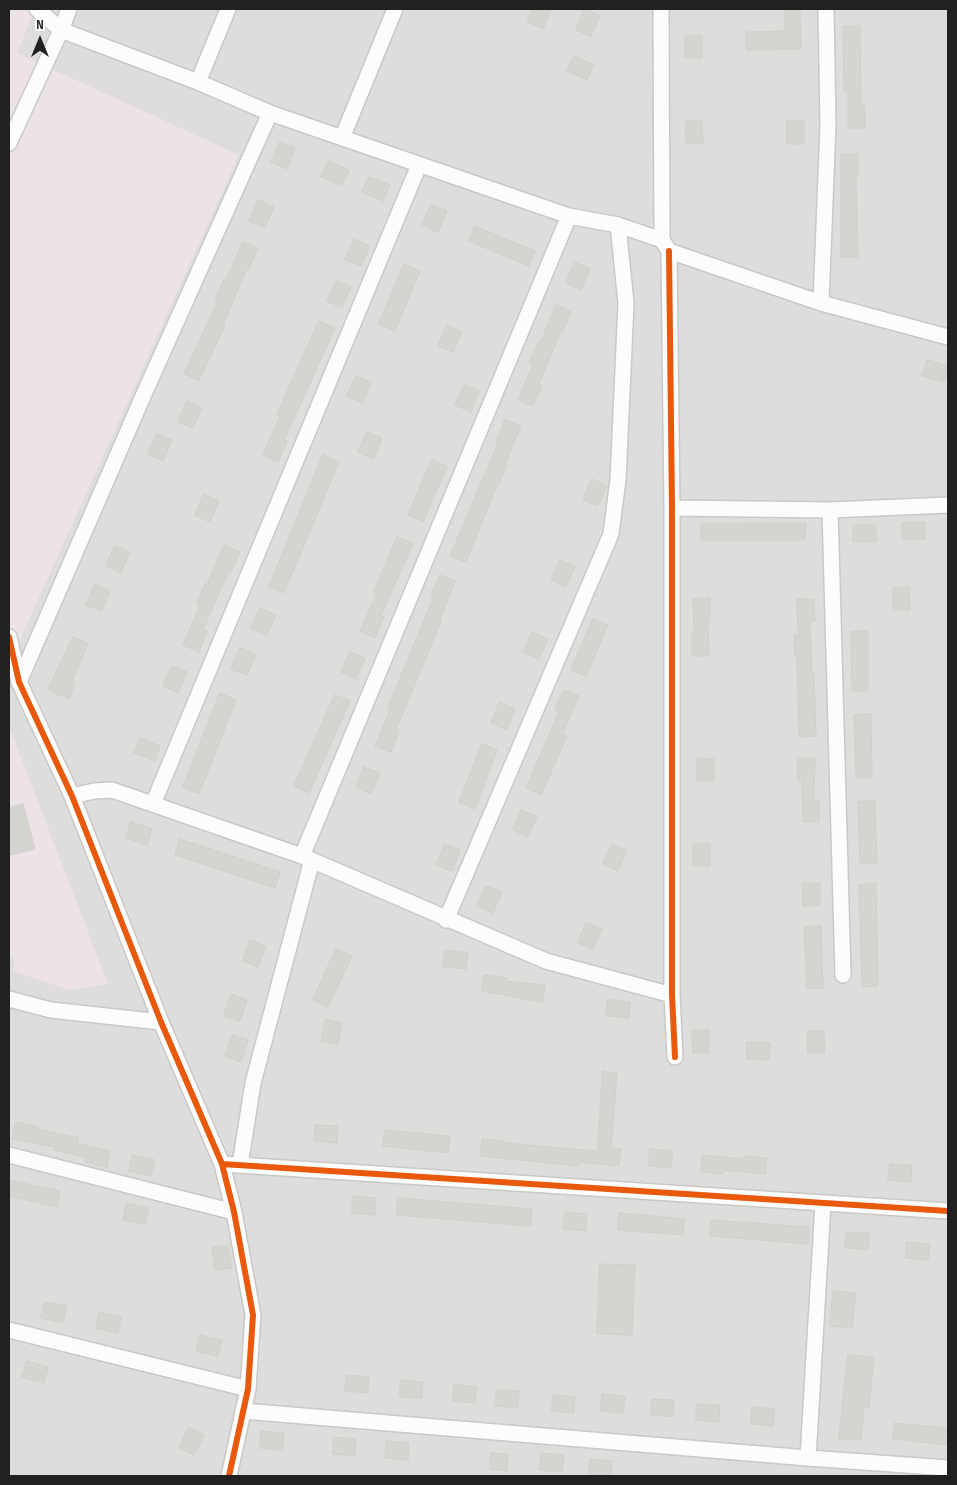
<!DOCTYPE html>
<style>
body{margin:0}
#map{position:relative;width:957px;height:1485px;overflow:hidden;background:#efeeea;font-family:"Sofia Sans Condensed",sans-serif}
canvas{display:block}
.frame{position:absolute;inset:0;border:10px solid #212121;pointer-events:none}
.north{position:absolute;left:15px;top:15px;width:50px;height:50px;-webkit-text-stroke:4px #fff;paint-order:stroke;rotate:0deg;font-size:14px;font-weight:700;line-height:20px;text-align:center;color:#212121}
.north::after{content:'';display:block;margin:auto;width:18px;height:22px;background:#212121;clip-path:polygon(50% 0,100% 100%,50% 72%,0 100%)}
</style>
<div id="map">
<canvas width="957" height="1485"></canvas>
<div class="frame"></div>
<div class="north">N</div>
</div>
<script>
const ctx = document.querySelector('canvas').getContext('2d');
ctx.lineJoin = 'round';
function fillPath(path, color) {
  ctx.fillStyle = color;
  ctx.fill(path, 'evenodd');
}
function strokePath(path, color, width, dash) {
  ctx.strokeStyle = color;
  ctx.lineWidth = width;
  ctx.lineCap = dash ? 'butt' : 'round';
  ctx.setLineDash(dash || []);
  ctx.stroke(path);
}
const residential = new Path2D(`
 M9,9h939v1467h-939z`);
const industrial = new Path2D(`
 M9,9h26l-18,44 222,102 -230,509z
 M9,726l99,258 -39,6 -56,-19 2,-13 -6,-2z`);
const building = new Path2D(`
 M533,9h18l-8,20 -16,-7z
 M584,9l16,7 -9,20 -15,-6z
 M785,9h15l1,40 -55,1v-18l39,-1z
 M860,26l1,80h4v22h-17v-36h-4l-1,-65z
 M685,36h17v22h-17z
 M574,56l20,9 -7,15 -20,-9z
 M686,121h16l1,22h-17z
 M787,121h17v23h-17z
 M280,142l15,6 -8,21 -16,-7z
 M858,154v23h-2l2,80h-17v-102z
 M328,161l21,9 -7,15 -21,-8z
 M369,177l21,8 -7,16 -21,-9z
 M258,200l16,7 -9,20 -16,-6z
 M431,205l16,6 -9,21 -16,-7z
 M475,226l60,25 -6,15 -60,-25z
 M354,239l16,7 -9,20 -16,-6z
 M243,242l15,6 -9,21 -2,-1 -24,57 2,1 -26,54 -15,-6 34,-73 -3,-1 9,-21 2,1z
 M575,262l15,7 -9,21 -15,-7z
 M404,264l16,7 -25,60 -16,-7z
 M336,281l15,6 -9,21 -15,-7z
 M556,305l15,6 -8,21 -2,-1 -22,53 3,2 -9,20 -15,-6 15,-36 -4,-1 9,-21 2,1z
 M319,321l16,7 -51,112 3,1 -9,21 -15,-7 17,-39 -3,-1z
 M447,325l15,7 -9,20 -15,-6z
 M927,360l21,6 -4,16 -22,-6z
 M356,376l15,6 -8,21 -16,-7z
 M464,385l15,6 -8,21 -16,-7z
 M187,401l15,7 -9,20 -15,-6z
 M505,420l16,6 -16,38 2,1 -9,21 -1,-1 -31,77 -16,-6 49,-115h-2z
 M367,432l15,6 -8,21 -16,-7z
 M157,434l15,6 -9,21 -15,-7z
 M323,455l16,7 -55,131 -15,-6z
 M432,460l15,6 -24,56 -15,-7z
 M592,479l15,7 -9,20 -15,-6z
 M204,494l15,7 -9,21 -15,-7z
 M925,522v17h-23v-16z
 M741,523h65l-1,17h-104v-16h40z
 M854,525h22v17h-23z
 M397,537l16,6 -32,73 3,1 -9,21 -15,-7 17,-38 -3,-1z
 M224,545l16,7 -9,20 -2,-1 -26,58 4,2 -8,21 -16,-7 17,-39 -4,-2 9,-20h2z
 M115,546l15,6 -9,21 -15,-7z
 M560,560l15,6 -9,21 -15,-7z
 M440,575l15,6 -15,39 1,1 -45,109 3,2 -8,20 -16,-6 16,-38 -3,-1 46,-111h-3z
 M95,584l15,7 -8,20 -16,-6z
 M909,587l1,23h-17v-22z
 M710,598v23h-2l1,35h-17v-22h2l-1,-35z
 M797,599h17l1,22 -5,1 2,51h2l2,63 -17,1 -2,-80h-2l-1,-22h4z
 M260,608l16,7 -9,20 -16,-6z
 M593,619l15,6 -22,51 -15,-6z
 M868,631v60h-16l-1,-59z
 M532,632l16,7 -9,20 -15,-6z
 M73,637l15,6 -16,39 3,1 -6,16 -21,-9z
 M240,648l16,6 -9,21 -16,-6z
 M350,652l15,6 -9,21 -15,-7z
 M172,666l15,6 -9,21 -15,-7z
 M564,690l15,6 -17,39 5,1 -26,59 -15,-7 33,-76 -4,-2z
 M220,693l16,7 -37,94 -16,-7z
 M335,695l15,6 -41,92 -15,-7z
 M500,702l15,7 -8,21 -16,-7z
 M871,714l1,64h-16l-2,-63z
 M140,738l20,8 -5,15 -21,-8z
 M482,744l15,6 -22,59 -16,-6z
 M697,758l17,1v22h-17z
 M798,758h17l-1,42h5v22h-16l-1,-42h-4z
 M364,767l16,6 -9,21 -15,-7z
 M875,801l2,62h-17l-2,-61z
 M23,804l12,45 -24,6 -2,-7v-40z
 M521,810l16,6 -9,21 -15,-7z
 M131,822l21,7 -5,16 -21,-7z
 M180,839l100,33 -5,16 -100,-33z
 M445,844l15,6 -8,21 -16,-6z
 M612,844l15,6 -9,21 -15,-7z
 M693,844h17v22h-17z
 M803,883h17v22l-17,1z
 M876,884l2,102 -16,1 -3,-102z
 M486,886l16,6 -9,21 -16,-7z
 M586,923l16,6 -9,21 -15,-7z
 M821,926l2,62 -16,1 -3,-62z
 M250,940l16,6 -8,21 -15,-6z
 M336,949l16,7 -24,51 -15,-7z
 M445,950l23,3 -2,16 -23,-2z
 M484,975l23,3 -1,3 39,4 -2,17 -22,-3v-1l-39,-7z
 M231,994l16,6 -7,21 -16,-5z
 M608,999l22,3 -1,16 -23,-2z
 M326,1019l16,4 -4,22 -17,-4z
 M692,1030h17v23h-16z
 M808,1031h16l1,22h-17z
 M232,1035l16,5 -7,22 -16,-6z
 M747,1042l23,1 -1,17 -22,-1z
 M603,1071l14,2 -6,76h10l-2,17 -40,-4 -1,4 -98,-10 2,-17 22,2v2l93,8z
 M16,1122l22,5 -1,2 42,9 -1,6 32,7 -3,16 -22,-5 1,-5 -32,-7v-3l-42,-8z
 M315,1125l23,1 -1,17 -22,-2z
 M385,1130l65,6 -2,17 -65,-7z
 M650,1149l23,2 -2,17 -22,-2z
 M133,1155l22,5 -4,16 -22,-5z
 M703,1155l41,4v-3l23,2 -2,16 -41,-4v4l-23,-2z
 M890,1164l22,1 -1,17 -23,-2z
 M9,1180l51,11 -3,16 -48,-11z
 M353,1196l23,2 -1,17 -23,-2z
 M398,1198l134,11 -1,17 -134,-11z
 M127,1203l22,5 -4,16 -22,-4z
 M565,1212l22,2 -1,17 -23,-2z
 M619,1213l66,6 -2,16 -65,-5z
 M711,1220l98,7 -1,17 -98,-8z
 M847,1232l22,1 -1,17 -23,-2z
 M907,1242l23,2 -2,16 -22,-2z
 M228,1246l4,22 -17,2 -3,-22z
 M600,1264l35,1 -3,70 -35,-1z
 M833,1291l23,2 -4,35 -22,-2z
 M45,1302l22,4 -4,17 -22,-5z
 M99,1312l22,5 -3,16 -22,-5z
 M200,1335l22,5 -4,16 -22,-5z
 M848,1355l26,2 -5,51 -5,-1 -3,33 -22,-1z
 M27,1361l21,6 -4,16 -22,-6z
 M347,1375l22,2 -1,16 -23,-2z
 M401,1380l22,2 -1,16 -23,-1z
 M454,1385l22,1 -1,17 -22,-2z
 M497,1390l22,1 -1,17 -23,-2z
 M602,1394l23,2 -2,17 -22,-2z
 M553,1395l22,2 -1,16 -22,-2z
 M652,1399l22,1 -1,17 -22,-2z
 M697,1404l23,1 -1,17 -23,-2z
 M752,1407l23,2 -2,17 -22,-2z
 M895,1423l53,5v17l-55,-6z
 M189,1427l15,8 -10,20 -15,-7z
 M261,1431l23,2 -2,17 -22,-2z
 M334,1437l22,2 -1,17 -22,-2z
 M387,1441l22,2 -1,17 -23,-2z
 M491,1453l17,1 -1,17 -17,-2z
 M541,1453l23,2 -2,17 -22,-2z
 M590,1459l22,2 -1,15h-23z`);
const minor = new Path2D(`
 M37,9l24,21 137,52 72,31 299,103 49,9 44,15
 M661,9l1,231 7,11 152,52 127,34
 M198,82l30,-73
 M342,138l53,-129
 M9,143l52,-113 8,-21
 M669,251l3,257v487l3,62
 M821,303l7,-178 -2,-116
 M672,508l158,2 118,-5
 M830,510l13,465
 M9,637l10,45 53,114 89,226 61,142 12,48 19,103 -5,74 -19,87
 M19,682l125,-288 126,-281
 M72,796l22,-5 18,-1 190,66 244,105 126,34
 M153,804l266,-639
 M302,856l267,-640
 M446,920l165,-386 7,-54 8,-177 -8,-78
 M9,999l42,11 110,12
 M9,1155l225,57
 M222,1164l726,47
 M240,1165l13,-82 59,-223
 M9,1330l239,59
 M243,1411l565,47 140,10
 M808,1458l15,-254`);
const cycleway = new Path2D(`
 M669,251l3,257v487l3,62
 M9,637l10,45 53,114 89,226 61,142 12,48 19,103 -5,74 -19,87
 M222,1164l726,47`);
fillPath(residential, '#dedddb');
fillPath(industrial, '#ede2e8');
fillPath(building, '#d6d4d1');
strokePath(building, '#d2cfcb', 1);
strokePath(minor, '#c8c8c6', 18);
strokePath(minor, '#fdfcfc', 15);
strokePath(cycleway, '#e8590c', 6);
</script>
